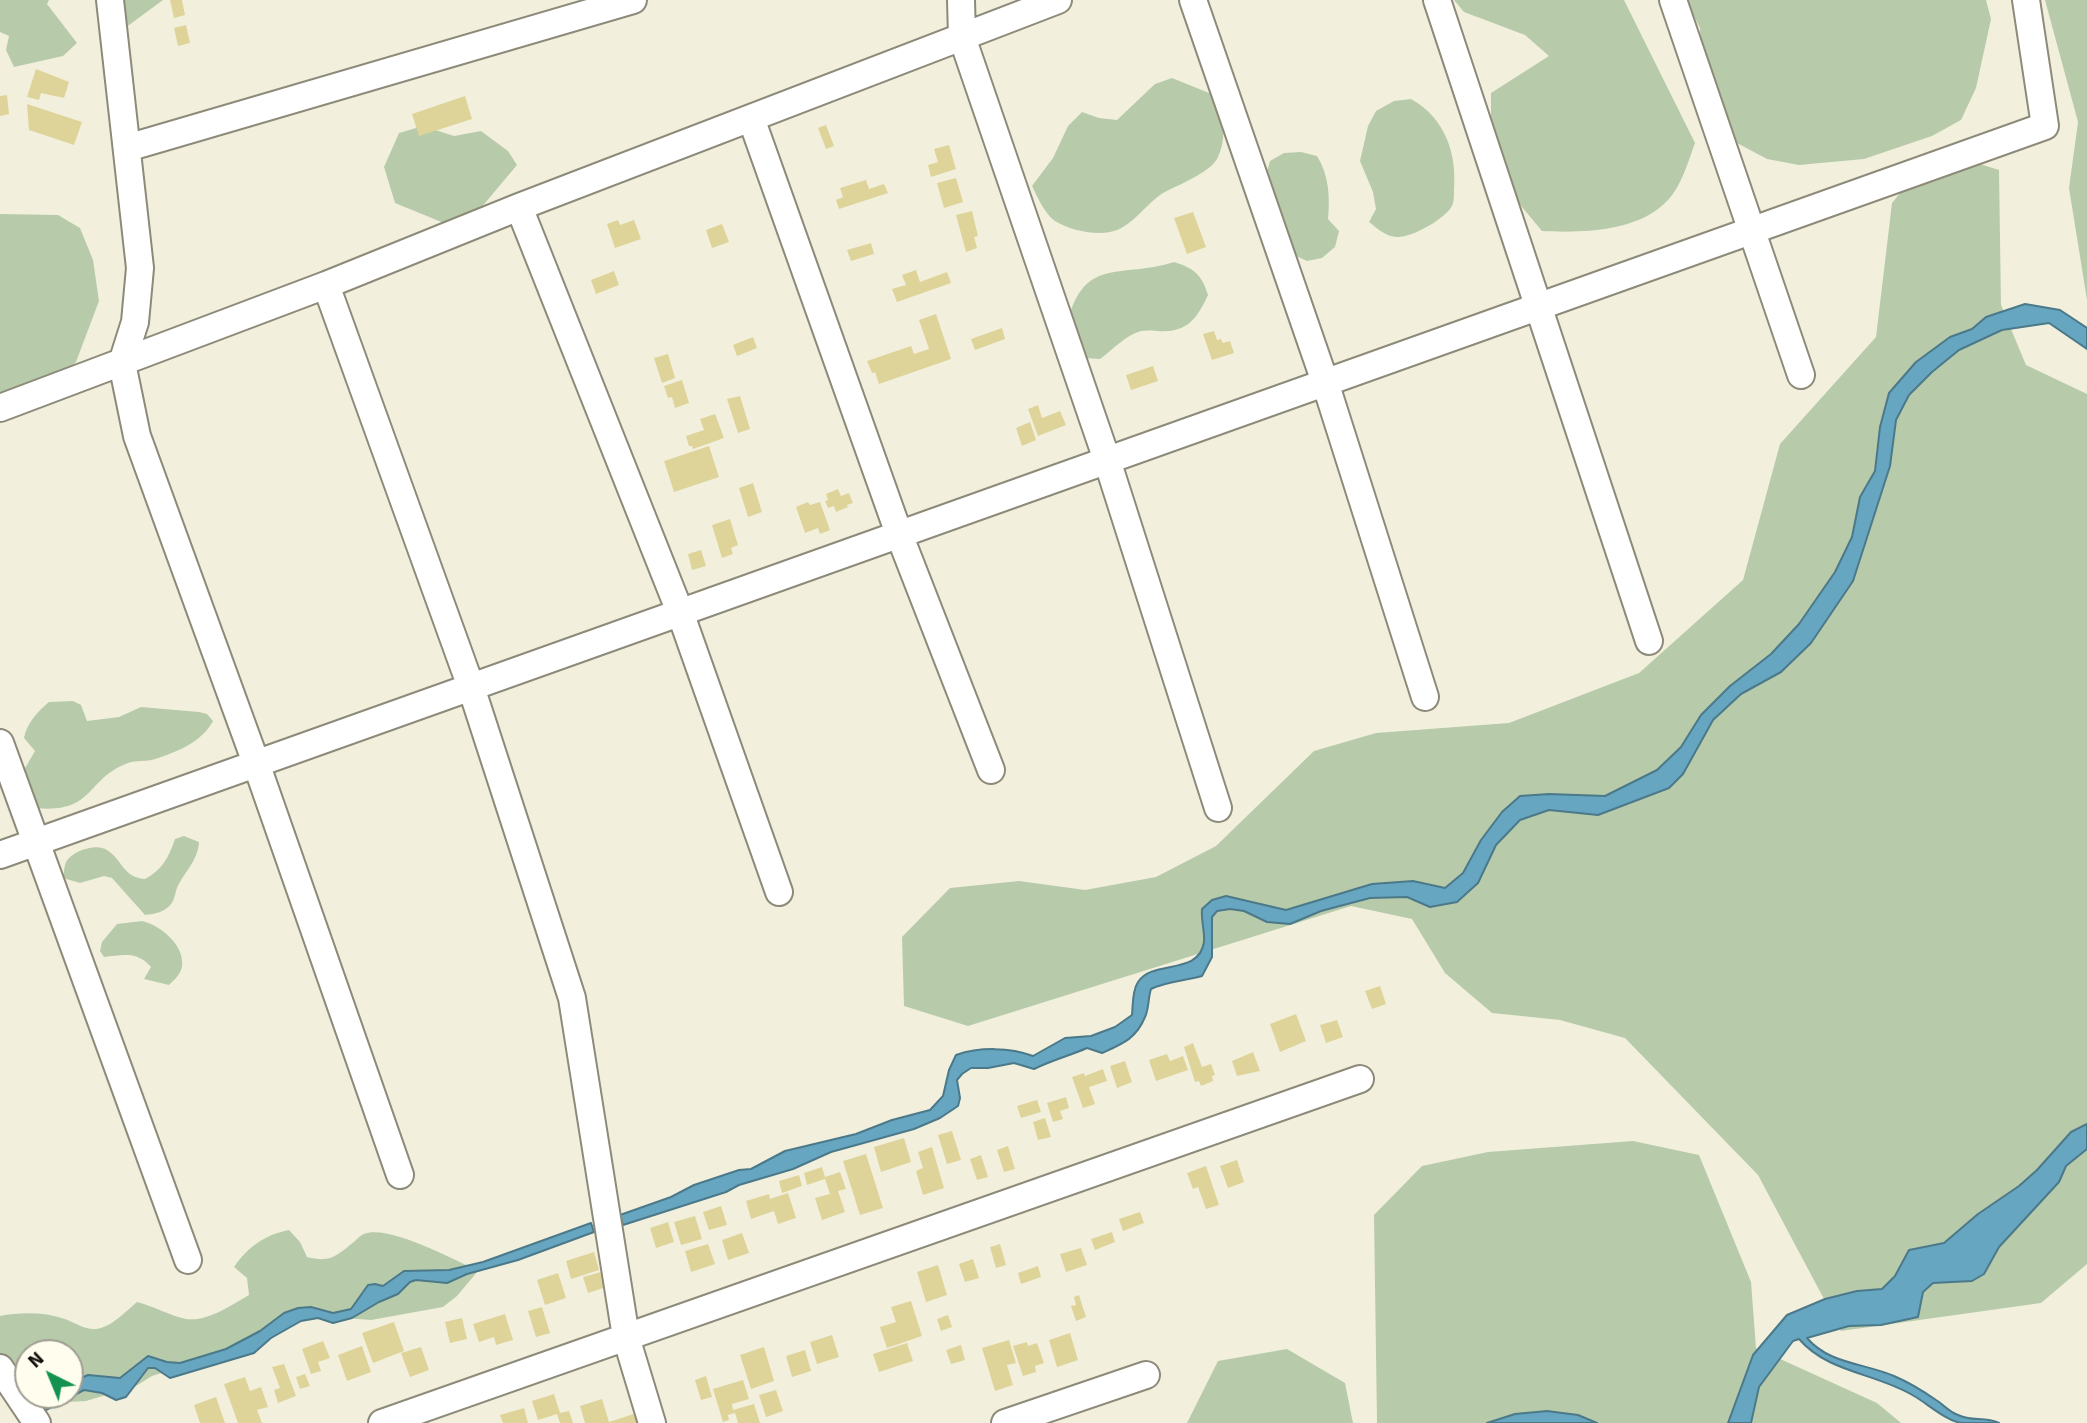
<!DOCTYPE html>
<style>
body{margin:0}
#map{position:relative;width:2087px;height:1423px;overflow:hidden;background:#f2f0dd;font-family:Signika,sans-serif}
canvas{display:block}
.north{position:absolute;left:14px;top:1339px;width:70px;height:70px;box-sizing:border-box;background:#fffdee;border:2px solid #a09e93;border-radius:50%;rotate:317deg;font-size:19px;font-weight:700;line-height:28px;text-align:center;color:#11100a}
.north::after{content:'';display:block;margin:auto;width:24px;height:32px;background:#139250;clip-path:polygon(50% 0,100% 100%,50% 72%,0 100%)}
</style>
<div id="map">
<canvas width="2087" height="1423"></canvas>
<div class="north">N</div>
</div>
<script>
const ctx = document.querySelector('canvas').getContext('2d');
ctx.lineJoin = 'round';
function fillPath(path, color) {
  ctx.fillStyle = color;
  ctx.fill(path, 'evenodd');
}
function strokePath(path, color, width, dash) {
  ctx.strokeStyle = color;
  ctx.lineWidth = width;
  ctx.lineCap = dash ? 'butt' : 'round';
  ctx.setLineDash(dash || []);
  ctx.stroke(path);
}
const green = new Path2D(`
 M0,0h49l-2,4 30,39 -14,13 -49,11 -8,-17 3,-14 -9,-4z
 M99,0h64l-53,39z
 M1454,0h170l71,143c-7,19 -14,45 -29,59 -29,30 -86,31 -124,29l-20,-24 -31,-48v-66l58,-37 -24,-21 -61,-23z
 M1686,0h300l5,19 -15,69 -15,32 -29,16 -68,23 -65,6 -32,-6 -30,-16 -35,-80 -2,-35z
 M2045,0h42v300l-18,-112 9,-66z
 M1172,78l47,19c3,22 9,41 -2,62 -8,14 -39,26 -54,34 -16,10 -27,29 -46,37 -16,7 -46,1 -62,-9 -11,-8 -17,-23 -23,-35l21,-28 15,-32 14,-14 17,6 18,2 38,-36z
 M1411,99c34,19 46,54 43,91 0,5 0,12 -2,16 -7,13 -41,32 -55,31 -11,0 -20,-9 -28,-15l7,-13 -3,-17 -13,-31 8,-35 8,-15 18,-10z
 M423,126l31,10 27,-5 27,20 9,14 -37,44 -24,19 -61,-25 -11,-36 15,-34z
 M1935,150l64,20 2,135 25,60 61,29v870l-46,39 -200,28 -83,-156 -133,-137 -65,-18 -68,-7 -47,-40 -33,-54 -61,-13 -383,120 -64,-20 -2,-69 48,-49 69,-7 66,9 71,-13 60,-31 98,-95 62,-18 133,-10 130,-50 104,-93 37,-136 96,-107 16,-134z
 M1301,152l16,4c12,19 13,41 11,63l11,12 -4,16 -13,11 -15,3 -15,-7 -32,-58 10,-35 14,-8z
 M0,214l58,1 22,13 13,32 6,41 -23,61 -32,32 -44,6z
 M1174,262c20,6 28,13 34,33 -7,15 -15,31 -33,35 -11,3 -23,-1 -34,1 -15,4 -29,19 -41,28l-16,-1 -17,-34c17,-69 54,-45 107,-62z
 M73,701l8,4 6,16 32,-4 22,-10 58,5 8,2 6,7c-11,21 -36,31 -58,38 -8,3 -18,1 -27,4 -43,16 -33,51 -93,45 -12,-1 -21,-2 -30,-10l1,-10 15,-13 14,-24 -11,-13c3,-15 13,-26 25,-36z
 M184,836l15,6c-1,19 -15,30 -22,46 -3,8 -2,14 -10,20 -6,5 -14,6 -22,7l-33,-37 -8,-2 -24,7 -17,-5c1,-4 1,-12 3,-16 6,-11 30,-19 41,-12 16,10 15,27 38,29 17,-9 24,-22 30,-40z
 M142,921c18,4 43,24 40,45 -1,8 -8,14 -13,19l-25,-6 7,-12c-14,-16 -27,-12 -47,-10l-4,-6 2,-9 15,-18z
 M1633,1141l66,14 52,127 5,66 121,55 24,20h-524l-3,-208 48,-49 66,-14z
 M289,1230l11,12 7,15c24,6 29,-1 48,-16 3,-3 6,-6 9,-7 24,-10 91,26 114,37l-21,25 -14,11 -72,13 -54,-4 -18,2 -63,31 -84,27 -16,10 -50,15 -36,2 -19,-8h39v-42h-42v40l-28,-33v-44c21,-4 45,-4 65,3 11,4 20,11 31,10 16,-2 30,-18 41,-27 16,4 34,14 49,17 22,3 45,-14 63,-24l-2,-17 -13,-11c14,-20 30,-32 55,-37z
 M1287,1349l58,34 8,40h-166l31,-62z`);
const water = new Path2D(`
 M2025,304l35,6 27,18v21l-38,-26 -47,7 -43,20 -27,22 -23,23 -13,25 -6,46 -37,115 -42,62 -30,29 -40,22 -28,26 -30,54 -14,14 -71,27 -49,-5 -29,10 -24,25 -18,38 -21,19 -27,5 -23,-10 -37,1 -49,13 -31,13 -23,-2 -23,-11 -14,-2 -13,2 -5,6v40l-10,19c-18,5 -35,5 -51,13 -3,9 -2,20 -6,28 -9,22 -23,27 -43,36l-15,-5c-18,8 -35,12 -53,21l-20,-6 -26,5h-17l-9,6 -5,6 3,18 -2,8 -18,12 -26,11 -83,23 -38,17 -54,16 -13,7 -103,33 -3,-10 51,-18 23,-12 45,-15 12,-1 34,-18 71,-17 36,-14 38,-10 13,-14 6,-26 7,-15c23,-8 54,-8 77,1l32,-18 26,-2 24,-9 17,-12c1,-10 0,-24 6,-33 15,-23 61,-6 66,-40 1,-9 -3,-22 -2,-33l10,-9 14,-4 60,14 86,-26 41,-3 32,7 18,-15 18,-33 21,-28 18,-16 29,-2 56,2 52,-26 24,-23 20,-32 29,-29 41,-32 28,-30 36,-52 17,-35 8,-40 15,-26 5,-44 9,-34 27,-31 34,-25 22,-8 14,-12z
 M2087,1124v25l-21,17 -7,16 -60,65 -15,27 -12,7 -39,2 -10,9 -5,25 -37,8 -32,1 -42,12c22,26 57,25 87,38 14,6 29,15 42,24 7,4 13,12 22,15 14,7 27,1 41,8 -12,0 -26,0 -38,0 -16,-3 -33,-19 -47,-27 -37,-23 -86,-23 -115,-57l-6,2 -34,46 -8,36h-23l25,-68 34,-40 38,-16 32,-8 25,-2 13,-13 14,-26 35,-7 34,-29 41,-28 18,-16 34,-38z
 M591,1223l3,9 -76,28 -51,14 -20,9 -31,-3 -6,2 -12,12 -19,8 -27,16 -19,5 -15,-5 -17,3 -30,17 -17,15 -84,25 -15,-10h-7l-22,29 -10,3 -14,-7 -18,-3 -40,21 -9,-10 13,-6h22v-12l18,-8 32,3 28,-22 19,6 13,1 46,-14 34,-18 24,-18 14,-5 13,-1 22,6 18,-4 17,-24 7,-1 8,2 21,-15 45,-1 34,-8z
 M1547,1411l31,4 19,8h-110l28,-9z`);
const building = new Path2D(`
 M170,0h12l3,15 -11,3z
 M186,25l4,18 -12,3 -4,-18z
 M36,69l33,13 -5,16 -23,-5 -2,7 -12,-3z
 M7,95l2,19 -9,2v-20z
 M465,96l7,23 -53,17 -7,-22z
 M27,104l55,18 -8,23 -45,-15z
 M826,125l8,21 -8,3 -8,-21z
 M949,145l7,24 -25,8 -3,-12 10,-3 -4,-13z
 M956,178l7,24 -19,6 -7,-25z
 M866,180l3,9 15,-5 4,9 -49,16 -3,-9 7,-3 -3,-9z
 M972,211l6,25 -4,1 3,11 -11,4 -10,-37z
 M1193,212l13,35 -19,7 -13,-36z
 M618,220l2,5 14,-5 7,19 -26,9 -8,-24z
 M722,224l7,18 -17,6 -6,-18z
 M871,243l3,11 -23,7 -4,-11z
 M916,270l4,12 27,-10 4,11 -54,19 -5,-13 14,-4 -4,-10z
 M614,271l5,14 -23,9 -5,-14z
 M936,314l15,45 -72,25 -4,-12 -3,1 -5,-12 44,-15 3,8 15,-5 -10,-29z
 M1002,328l3,11 -30,11 -4,-11z
 M1214,331l3,9 4,-1 2,4 7,-2 4,12 -22,7 -9,-26z
 M753,337l4,11 -20,8 -4,-11z
 M668,354l7,24 -13,5 -8,-25z
 M1153,366l5,15 -27,9 -5,-15z
 M682,380l7,23 -14,5 -3,-11 -4,1 -4,-12z
 M740,396l10,33 -12,4 -11,-34z
 M1038,405l4,13 18,-7 6,14 -28,11 -10,-27z
 M715,414l9,24 -31,11 -1,-3h-3l-3,-10 18,-6 -4,-11z
 M1030,422l6,18 -14,6 -6,-18z
 M709,446l10,31 -45,15 -10,-31z
 M753,483l9,29 -14,5 -9,-29z
 M838,489l3,7 8,-3 4,10 -6,2 1,2 -12,5 -2,-6 -6,2 -3,-7 3,-1 -2,-6z
 M808,502l2,3 10,-3 10,28 -10,4 -2,-6 -13,5 -9,-26z
 M730,519l8,26 -7,3 2,6 -11,4 -10,-33z
 M701,550l5,16 -14,4 -4,-16z
 M1380,986l6,18 -14,5 -7,-18z
 M1296,1014l10,27 -26,11 -10,-28z
 M1337,1020l6,17 -17,6 -6,-18z
 M1193,1043l9,24 9,-3 4,11 -3,1 1,5 -12,5 -2,-5 -4,1 -11,-35z
 M1253,1052l7,19 -23,5 -5,-15z
 M1167,1054l3,7 13,-5 5,14 -32,11 -7,-21z
 M1125,1061l7,21 -15,6 -7,-22z
 M1103,1069l4,12 -18,6 6,17 -12,4 -11,-31 12,-4 1,3z
 M1066,1097l3,11 -9,3 3,8 -10,3 -6,-19z
 M1037,1100l4,12 -20,6 -4,-12z
 M1045,1118l6,19 -13,3 -5,-18z
 M952,1131l9,29 -14,4 -9,-29z
 M904,1138l7,24 -30,10 -7,-25z
 M1008,1146l7,23 -11,3 -7,-22z
 M932,1147l12,41 -21,7 -7,-24 7,-3 -5,-16z
 M866,1154l17,54 -23,7 -17,-54z
 M981,1155l7,22 -11,3 -7,-21z
 M1237,1160l7,22 -16,6 -8,-22z
 M1206,1166l13,39 -13,4 -8,-22 -5,2 -6,-16z
 M822,1167l3,10 15,-5 6,17 -8,2 7,21 -23,8 -7,-22 15,-4 -5,-15 -18,6 -3,-12z
 M799,1175l3,11 -20,7 -3,-12z
 M788,1193l8,25 -18,6 -4,-13 -23,8 -5,-18 23,-7 1,5z
 M721,1206l6,19 -18,5 -6,-18z
 M1140,1212l4,11 -21,8 -4,-12z
 M695,1216l7,23 -21,6 -7,-23z
 M668,1222l6,20 -18,6 -6,-20z
 M1112,1232l3,10 -20,8 -4,-11z
 M742,1233l7,20 -21,7 -6,-20z
 M708,1244l7,20 -24,8 -6,-21z
 M1000,1244l6,21 -10,3 -6,-21z
 M1081,1248l6,17 -21,7 -6,-18z
 M594,1252l5,18 -28,9 -5,-18z
 M973,1259l6,19 -14,4 -6,-18z
 M938,1265l9,30 -21,7 -9,-30z
 M1038,1266l3,11 -20,7 -3,-11z
 M605,1271l4,15 -21,7 -5,-16z
 M558,1273l8,25 -21,7 -8,-25z
 M1079,1295l7,22 -10,4 -5,-15 5,-1 -2,-8z
 M911,1301l11,35 -35,12 -7,-21 16,-5 -5,-15z
 M542,1307l8,26 -14,4 -8,-26z
 M505,1314l8,26 -17,5 -2,-8 -15,5 -6,-18z
 M948,1315l4,12 -11,4 -4,-12z
 M462,1318l5,21 -17,4 -5,-21z
 M394,1322l10,29 -31,12 -11,-30z
 M1070,1333l8,27 -21,7 -8,-27z
 M832,1335l7,22 -22,7 -7,-22z
 M1009,1340l7,23 -9,2 6,20 -18,6 -13,-43z
 M323,1341l7,17 -12,4 3,9 -10,3 -9,-25z
 M1027,1342l1,4 9,-3 7,20 -9,3 1,6 -13,4 -10,-30z
 M907,1343l6,18 -34,11 -6,-18z
 M961,1345l4,15 -14,4 -5,-14z
 M362,1346l9,26 -24,9 -9,-26z
 M421,1347l8,23 -19,7 -9,-24z
 M764,1347l10,34 -23,8 -11,-34z
 M805,1350l6,21 -19,6 -6,-21z
 M284,1364l12,32 -18,7 -4,-13 6,-2 -8,-21z
 M305,1374l5,12 -10,3 -4,-12z
 M706,1376l6,21 -11,3 -6,-20z
 M245,1377l5,14 11,-4 7,20 -11,3 5,13h-24l-14,-39z
 M743,1380l6,19 -17,5 1,6 21,-6 6,19h-22l-3,-10 -7,2 1,5 -6,2 -10,-33z
 M776,1390l7,21 -17,6 -7,-22z
 M554,1394l6,19 9,-2 4,12h-13l-3,-9 -19,6 -6,-19z
 M216,1397l9,26h-25l-6,-18z
 M602,1399l7,23 37,-12 4,13h-65l-5,-17z
 M524,1408l4,15h-25l-3,-8z`);
const minor = new Path2D(`
 M110,0l30,268 -5,54 -13,41 15,73 119,327 144,412
 M961,0l1,37 145,423 111,348
 M1193,0l132,382 100,315
 M1437,0l212,641
 M1673,0l128,375
 M751,118l148,416 92,236
 M127,148l506,-148
 M519,207l161,405 99,280
 M326,285l145,402 101,311 54,339 26,86
 M0,408l326,-123 193,-78 539,-207
 M0,743l188,517
 M0,855l2045,-729 -19,-126
 M0,1368l37,55
 M382,1423l978,-344
 M1005,1423l141,-48`);
fillPath(green, '#b7cbab');
fillPath(water, '#66a6c0');
strokePath(water, '#4c7989', 2);
fillPath(building, '#ded49a');
strokePath(minor, '#8d8a79', 30);
strokePath(minor, '#fff', 26);
</script>
